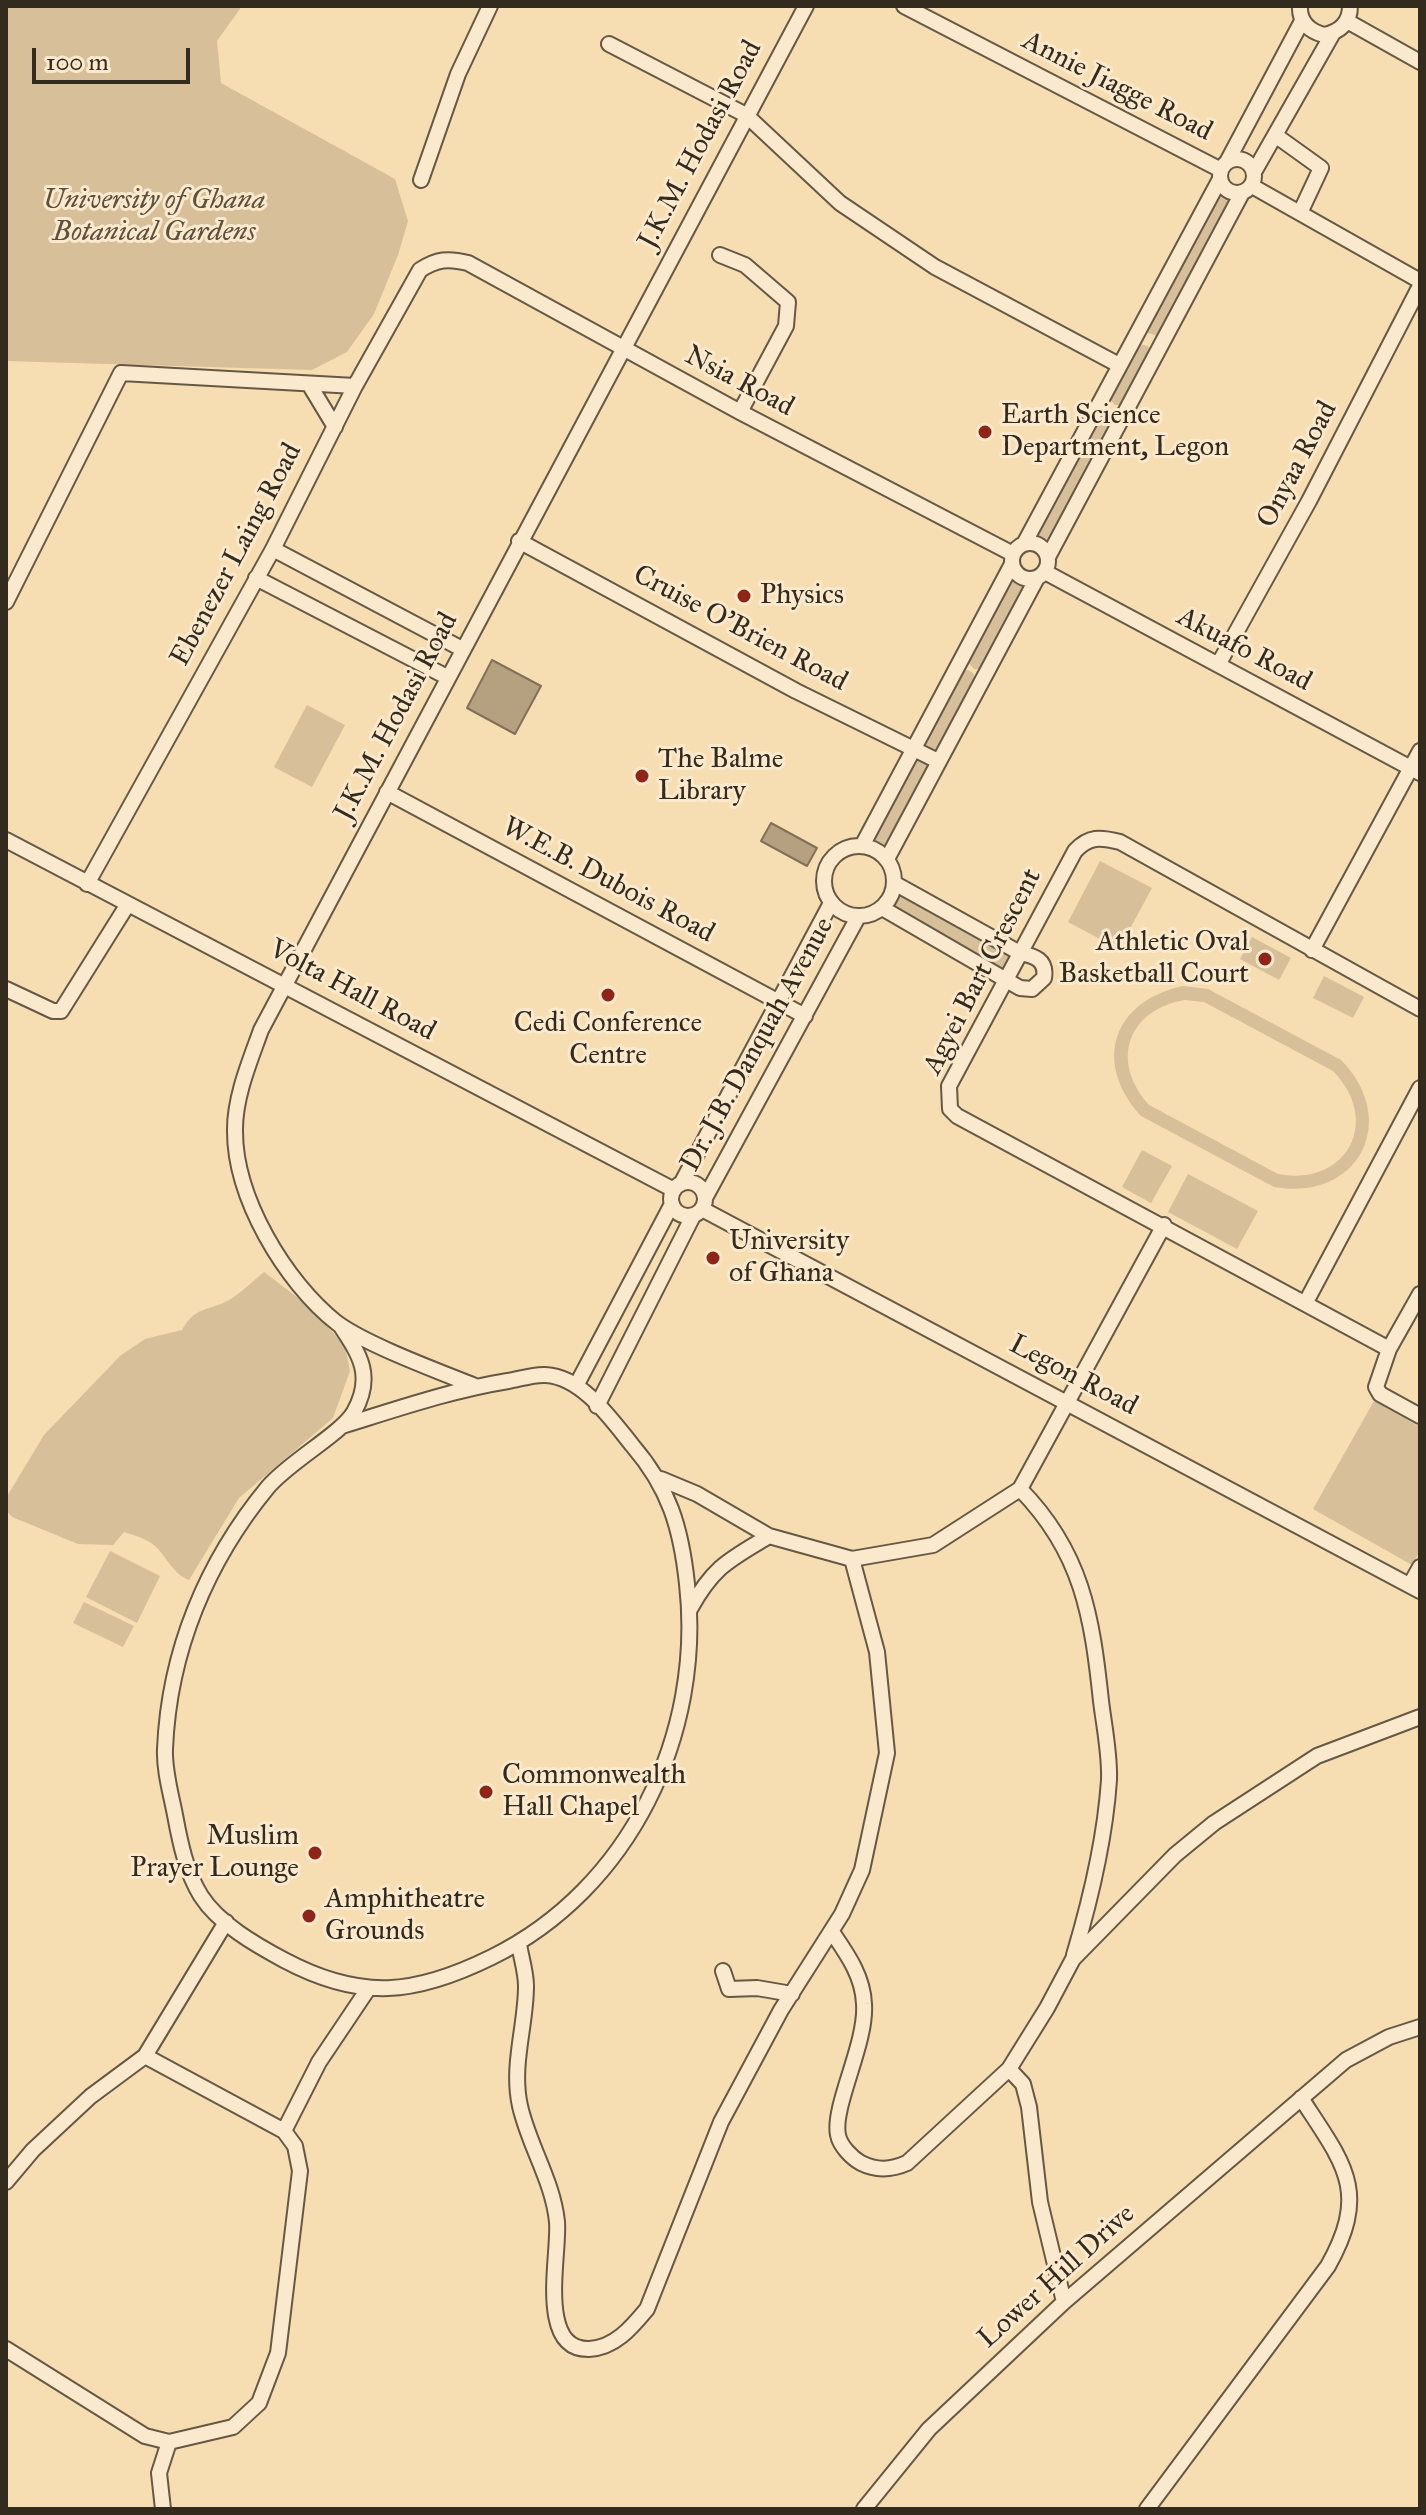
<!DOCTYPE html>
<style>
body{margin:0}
#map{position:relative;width:1426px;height:2515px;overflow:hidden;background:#f7ddb2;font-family:"IM FELL Great Primer",serif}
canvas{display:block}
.frame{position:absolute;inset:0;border:8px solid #342b1f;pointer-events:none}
.scale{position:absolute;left:32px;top:48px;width:158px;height:36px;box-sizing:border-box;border:4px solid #342b1f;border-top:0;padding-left:10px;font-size:24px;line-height:28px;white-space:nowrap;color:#342b1f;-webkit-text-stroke:6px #fae9cd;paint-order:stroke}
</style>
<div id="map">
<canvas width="1426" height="2515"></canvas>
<div class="frame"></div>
<div class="scale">100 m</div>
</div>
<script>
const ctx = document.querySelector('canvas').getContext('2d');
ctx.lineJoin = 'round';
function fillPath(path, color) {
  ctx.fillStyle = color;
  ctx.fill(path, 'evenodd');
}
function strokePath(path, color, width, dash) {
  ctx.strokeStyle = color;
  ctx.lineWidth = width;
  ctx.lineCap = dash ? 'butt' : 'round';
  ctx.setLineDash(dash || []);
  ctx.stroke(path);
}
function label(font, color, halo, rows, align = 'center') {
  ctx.font = font + ' "IM FELL Great Primer",serif';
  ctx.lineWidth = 6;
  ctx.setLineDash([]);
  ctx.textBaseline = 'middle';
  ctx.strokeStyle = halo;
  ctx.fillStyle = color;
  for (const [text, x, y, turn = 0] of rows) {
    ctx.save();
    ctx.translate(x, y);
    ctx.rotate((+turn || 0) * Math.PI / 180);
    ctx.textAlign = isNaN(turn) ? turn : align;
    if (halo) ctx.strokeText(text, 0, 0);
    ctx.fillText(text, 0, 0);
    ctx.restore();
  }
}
const green = new Path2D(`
 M6,6h236l-25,35 4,42 174,96 13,42 -10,34 -24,59 -27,38 -35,18 -306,-9z
 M1218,196l10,5 1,6 -71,129 -13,-4z
 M1139,344l9,2 2,6 -28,53h-7l-7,-8z
 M1102,412l11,9 -65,124h-7l-7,-8z
 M1013,579l11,8 -43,82h-7l-7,-8 41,-79z
 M968,670l5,3 3,8 -40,73 -14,-8 40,-75z
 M307,705l38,20 -33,62 -38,-20z
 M919,758l11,8 -44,84h-7l-7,-7 42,-82z
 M1100,861l52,27 -33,61 -51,-27z
 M902,895l111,60 -9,16 -110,-62v-9z
 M1252,937l39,21 -12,22 -39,-21z
 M1324,976l40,21 -11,21 -40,-20z
 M1183,986l25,3 133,71c60,61 17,142 -67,127l-133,-71c-49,-54 -28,-115 42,-130zM1184,1000l20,2 129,69c49,50 14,116 -55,103l-129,-69c-39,-44 -22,-94 35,-105z
 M1142,1150l30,16 -21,37 -29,-16z
 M1188,1174l70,37 -21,38 -69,-37z
 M264,1272l47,36 34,38 5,25 -17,47 -94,80 -50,82c-16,-6 -22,-23 -34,-34 -8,-7 -21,-11 -31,-14l-11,13 -35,-1 -66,-27 -6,-7v-12l38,-63 76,-79 25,-17 37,-9c14,-25 26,-18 47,-30 12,-7 24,-19 35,-28z
 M1374,1401l46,26v124l-8,14 -99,-56z
 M110,1551l50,25 -23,47 -51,-26z
 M84,1602l50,24 -11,21 -50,-24z`);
const water = new Path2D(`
 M492,660l49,26 -26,48 -48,-26z
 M771,823l46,25 -10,18 -46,-25z`);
const minor = new Path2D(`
 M904,6l317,164
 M1300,6c-1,16 9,25 24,29 16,-3 26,-12 26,-29
 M1347,21l73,41
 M609,44l137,71 94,88 95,64 184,98
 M1275,135l46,33 -21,45
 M1220 176a17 17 0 1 1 34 0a17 17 0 1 1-34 0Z
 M1227,162l75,-141
 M1254,172l79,-139
 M421,180l37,-106 32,-68
 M1252,186l168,95
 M720,255l25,10 43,37 -2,24 -46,86
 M309,384l26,43
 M519,541l277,150 142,70
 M1012 561a18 18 0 1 1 36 0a18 18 0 1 1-36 0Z
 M1024,544l196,-365
 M273,549l189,100
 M1048,557l194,-364
 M1045,572l375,201
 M256,578l191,99
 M6,602l115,-229 234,13
 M1218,665l91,-164 111,-215
 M387,792l418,224
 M6,840l668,350
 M824 881a35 35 0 1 1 70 0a35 35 0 1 1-70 0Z
 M862,846l150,-282
 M887,859l150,-281
 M87,884l186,-335 82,-163 65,-116c17,-11 28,-12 48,-7l272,149 273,142
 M882,908l138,80 12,1 12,-11c3,-18 -9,-22 -24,-25l-126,-70
 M1312,950l108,-199
 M6,989l47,22h8l67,-107
 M671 1199a17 17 0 1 1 34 0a17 17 0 1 1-34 0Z
 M681,1184l150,-281
 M705,1198l153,-281
 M702,1209l718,382
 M1420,1294l-31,55 -13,38 4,7 40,22
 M1306,1302l114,-214
 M340,1325c20,30 34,51 14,87 -13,22 -64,49 -86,75 -61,74 -99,164 -103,262 -1,21 6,45 10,66 5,27 11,57 26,81 18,28 55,49 83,64 77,41 131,35 208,-3 138,-68 212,-223 195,-373 -6,-57 -18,-96 -55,-139 -21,-26 -50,-68 -86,-70 -12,-1 -26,4 -38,6 -56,9 -111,28 -166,45
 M1389,1349l-432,-233 -7,-7 -1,-23 126,-235c14,-15 25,-14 45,-9l300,167
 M475,1386c-37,-15 -108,-41 -138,-63 -52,-41 -103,-126 -102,-194 0,-33 15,-68 26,-99l545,-1024
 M576,1386l96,-182
 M597,1406l96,-190
 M661,1479l36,15 72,42 83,23 81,-14 87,-56 144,-264
 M1020,1489c62,63 72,127 81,212 3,25 9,53 8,79 -4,60 -18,118 -35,175
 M1410,1585l10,-18
 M690,1609c24,-43 39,-49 79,-73
 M832,1932c15,22 31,44 32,72 3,39 -32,103 -26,131 2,11 14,23 23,28 16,8 30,7 46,0l102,-94 38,-61 26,-49 102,-104 39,-32 103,-67 103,-39
 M519,1944c2,13 7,28 7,42 0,40 -15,79 -6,120 9,40 33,75 37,116 3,31 -21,128 32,127 26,-1 43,-22 58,-40l74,-187 60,-112 61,-96 20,-44 25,-117 -10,-101 -25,-93
 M723,1971l6,18 28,-1 35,6
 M145,2056l139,75
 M1009,2069l14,15 6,23 11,95 24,100
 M6,2182l27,-32 58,-54 54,-40 81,-134
 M6,2349l139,87 24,6 64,-15 26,-24 19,-50 22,-182 -5,-25 -11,-15 35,-69 49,-73
 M163,2509l-4,-36 10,-31
 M864,2509l65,-80 135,-127 282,-242 43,-23 31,-10
 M1147,2509l181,-243c42,-75 16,-102 -27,-168`);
const markers = [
 [985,432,8,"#8f2418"],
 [744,596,8,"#8f2418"],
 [642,776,8,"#8f2418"],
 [1265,959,8,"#8f2418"],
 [608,995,8,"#8f2418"],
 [713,1258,8,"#8f2418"],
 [486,1792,8,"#8f2418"],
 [315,1853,8,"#8f2418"],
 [309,1916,8,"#8f2418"]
];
const streetNames = [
 ["Annie Jiagge Road",1117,87,27],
 ["J.K.M. Hodasi Road",701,145,-62],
 ["Nsia Road",739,382,28],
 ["Onyaa Road",1298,465,-62],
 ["Ebenezer Laing Road",237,555,-62],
 ["Cruise O'Brien Road",740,629,28],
 ["Akuafo Road",1244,650,28],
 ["J.K.M. Hodasi Road",397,717,-62],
 ["W.E.B. Dubois Road",608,881,28],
 ["Agyei Bart Crescent",983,972,-63],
 ["Volta Hall Road",352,991,28],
 ["Dr. J.B. Danquah Avenue",758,1045,-61],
 ["Legon Road",1073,1376,28],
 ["Lower Hill Drive",1057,2277,-42]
];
const parkNames = [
 ["University of Ghana",154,201],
 ["Botanical Gardens",154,233]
];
const poiNames = [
 ["Earth Science",1001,416],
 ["Department, Legon",1001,448],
 ["Physics",760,596],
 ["The Balme",658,760],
 ["Library",658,792],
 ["Athletic Oval",1249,943,"right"],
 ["Basketball Court",1249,975,"right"],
 ["Cedi Conference",608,1024,"center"],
 ["Centre",608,1056,"center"],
 ["University",729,1242],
 ["of Ghana",729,1274],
 ["Commonwealth",502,1776],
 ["Hall Chapel",502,1808],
 ["Muslim",299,1837,"right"],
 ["Prayer Lounge",299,1869,"right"],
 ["Amphitheatre",325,1900],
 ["Grounds",325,1932]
];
fillPath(green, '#d6bf99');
fillPath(water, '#b5a080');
strokePath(water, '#817159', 2);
strokePath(minor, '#655844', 18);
strokePath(minor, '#fae9cd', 14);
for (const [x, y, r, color] of markers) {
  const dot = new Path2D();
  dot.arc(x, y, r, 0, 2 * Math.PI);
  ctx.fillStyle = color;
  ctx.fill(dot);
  strokePath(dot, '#fae9cd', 3);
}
label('28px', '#342b1f', '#fae9cd', streetNames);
label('italic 28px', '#5c503e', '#fae9cd', parkNames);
label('28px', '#342b1f', '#fae9cd', poiNames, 'left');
</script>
